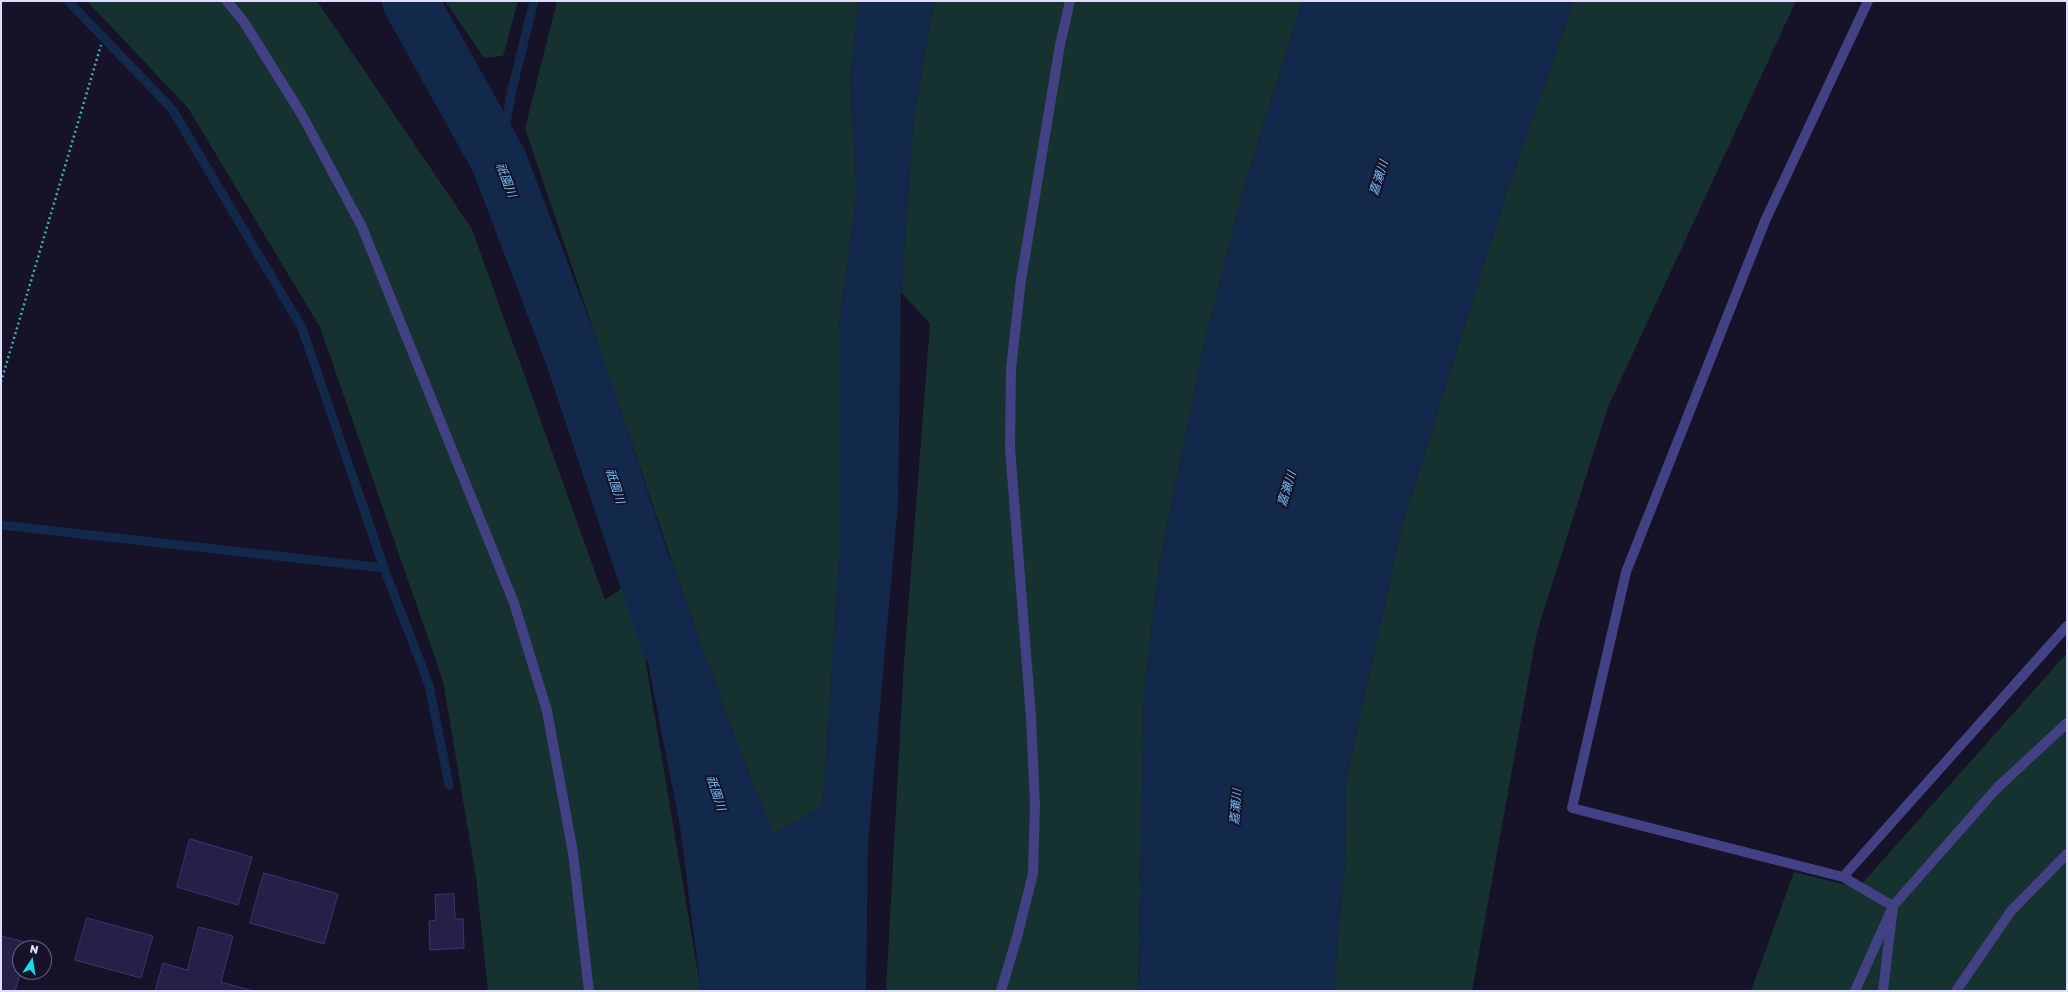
<!DOCTYPE html>
<meta charset="utf-8">
<style>
body{margin:0}
#map{position:relative;width:2068px;height:992px;overflow:hidden;background:#161228;font-family:"Golos Text",sans-serif}
canvas{display:block}
.frame{position:absolute;inset:0;border:2px solid #dfdcfd;pointer-events:none}
.north{position:absolute;left:12px;top:940px;width:40px;height:40px;box-sizing:border-box;background:#161228;border:1px solid #66637d;border-radius:50%;rotate:12deg;font-size:11px;font-weight:700;line-height:16px;text-align:center;color:#dfdcfd}
.north::after{content:'';display:block;margin:auto;width:14px;height:18px;background:#15dcef;clip-path:polygon(50% 0,100% 100%,50% 72%,0 100%)}
</style>
<div id="map">
<canvas width="2068" height="992"></canvas>
<div class="frame"></div>
<div class="north">N</div>
</div>
<script>
const ctx = document.querySelector('canvas').getContext('2d');
ctx.lineJoin = 'round';
function fillPath(path, color) {
  ctx.fillStyle = color;
  ctx.fill(path, 'evenodd');
}
function strokePath(path, color, width, dash) {
  ctx.strokeStyle = color;
  ctx.lineWidth = width;
  ctx.lineCap = dash ? 'butt' : 'round';
  ctx.setLineDash(dash || []);
  ctx.stroke(path);
}
function label(font, color, halo, rows, align = 'center') {
  ctx.font = font + ' "Golos Text","Noto Sans JP",sans-serif';
  ctx.lineWidth = 4;
  ctx.setLineDash([]);
  ctx.textBaseline = 'middle';
  ctx.strokeStyle = halo;
  ctx.fillStyle = color;
  for (const [text, x, y, turn = 0] of rows) {
    ctx.save();
    ctx.translate(x, y);
    ctx.rotate((+turn || 0) * Math.PI / 180);
    ctx.textAlign = isNaN(turn) ? turn : align;
    if (halo) ctx.strokeText(text, 0, 0);
    ctx.fillText(text, 0, 0);
    ctx.restore();
  }
}
const green = new Path2D(`
 M87,1h230l155,228 133,371 27,-19 69,410h-213l-12,-114 -33,-196 -123,-354 -132,-219z
 M445,1h73l-15,55 -19,2z
 M557,1h302l-9,78 7,116 -18,129v235l-16,247 -50,28 -43,-109 -59,-166 -146,-431z
 M934,1h370l-5,11 -53,168 -45,178 -42,208 -15,128 -6,297h-252l18,-329 26,-338 -29,-32 13,-177z
 M1574,1h222l-188,406 -71,225 -65,359h-139l12,-128 1,-83 56,-255 104,-331z
 M2067,653v338h-316l43,-119 64,16z`);
const water = new Path2D(`
 M859,1h75l-20,114 -13,177 -3,212 -30,337 -2,150h-165l-21,-165 -48,-245 39,-22 59,166 43,109 50,-28 16,-247v-235l18,-129 -7,-116z
 M1304,1h270l-68,193 -104,331 -56,255 -1,83 -12,128h-195l6,-297 15,-128 42,-208 45,-178 53,-168z`);
const stream = new Path2D(`
 M68,1l104,108 130,219 82,240 45,117 20,100
 M499,161l13,-71 22,-89
 M1,525l383,43`);
const river = new Path2D(`
 M410,1l89,160 74,195 96,289`);
const building = new Path2D(`
 M190,839l62,18 -14,48 -61,-18z
 M264,873l74,21 -14,50 -74,-21z
 M454,894l1,25h8l1,29 -34,2 -1,-29 7,-1 -1,-25z
 M87,918l66,18 -12,42 -66,-18z
 M199,927l34,9 -12,46 32,9h-98l8,-28 24,7z
 M1,936l28,7 -1,5h-8l1,24 -6,19h-14z`);
const path = new Path2D(`
 M1,382l100,-337`);
const minor = new Path2D(`
 M227,1l17,21 58,93 60,112 152,376 33,108 26,142 16,138
 M1868,1l-103,220 -139,351 -54,236 271,69 50,29 -10,85
 M1843,877l224,-251
 M1001,991l16,-54 16,-63 2,-69 -4,-88 -21,-269 1,-79 10,-89 39,-235 10,-44
 M1855,991l38,-85 104,-118 70,-65
 M1956,991l55,-80 56,-57`);
const waterNames = [
 ["嘉瀬川",1379,178,-73],
 ["祇園川",506,180,69],
 ["祇園川",615,486,72],
 ["嘉瀬川",1287,489,-73],
 ["祇園川",716,793,72],
 ["嘉瀬川",1236,807,-85]
];
fillPath(green, '#163230');
fillPath(water, '#13294c');
strokePath(stream, '#13294c', 9);
strokePath(river, '#13294c', 56);
fillPath(building, '#271f48');
strokePath(building, '#3f3372', 1);
strokePath(path, '#39b3aa', 2.5, [2, 3]);
strokePath(minor, '#424184', 10);
label('italic 12px', '#71baf5', '#161228', waterNames);
</script>
